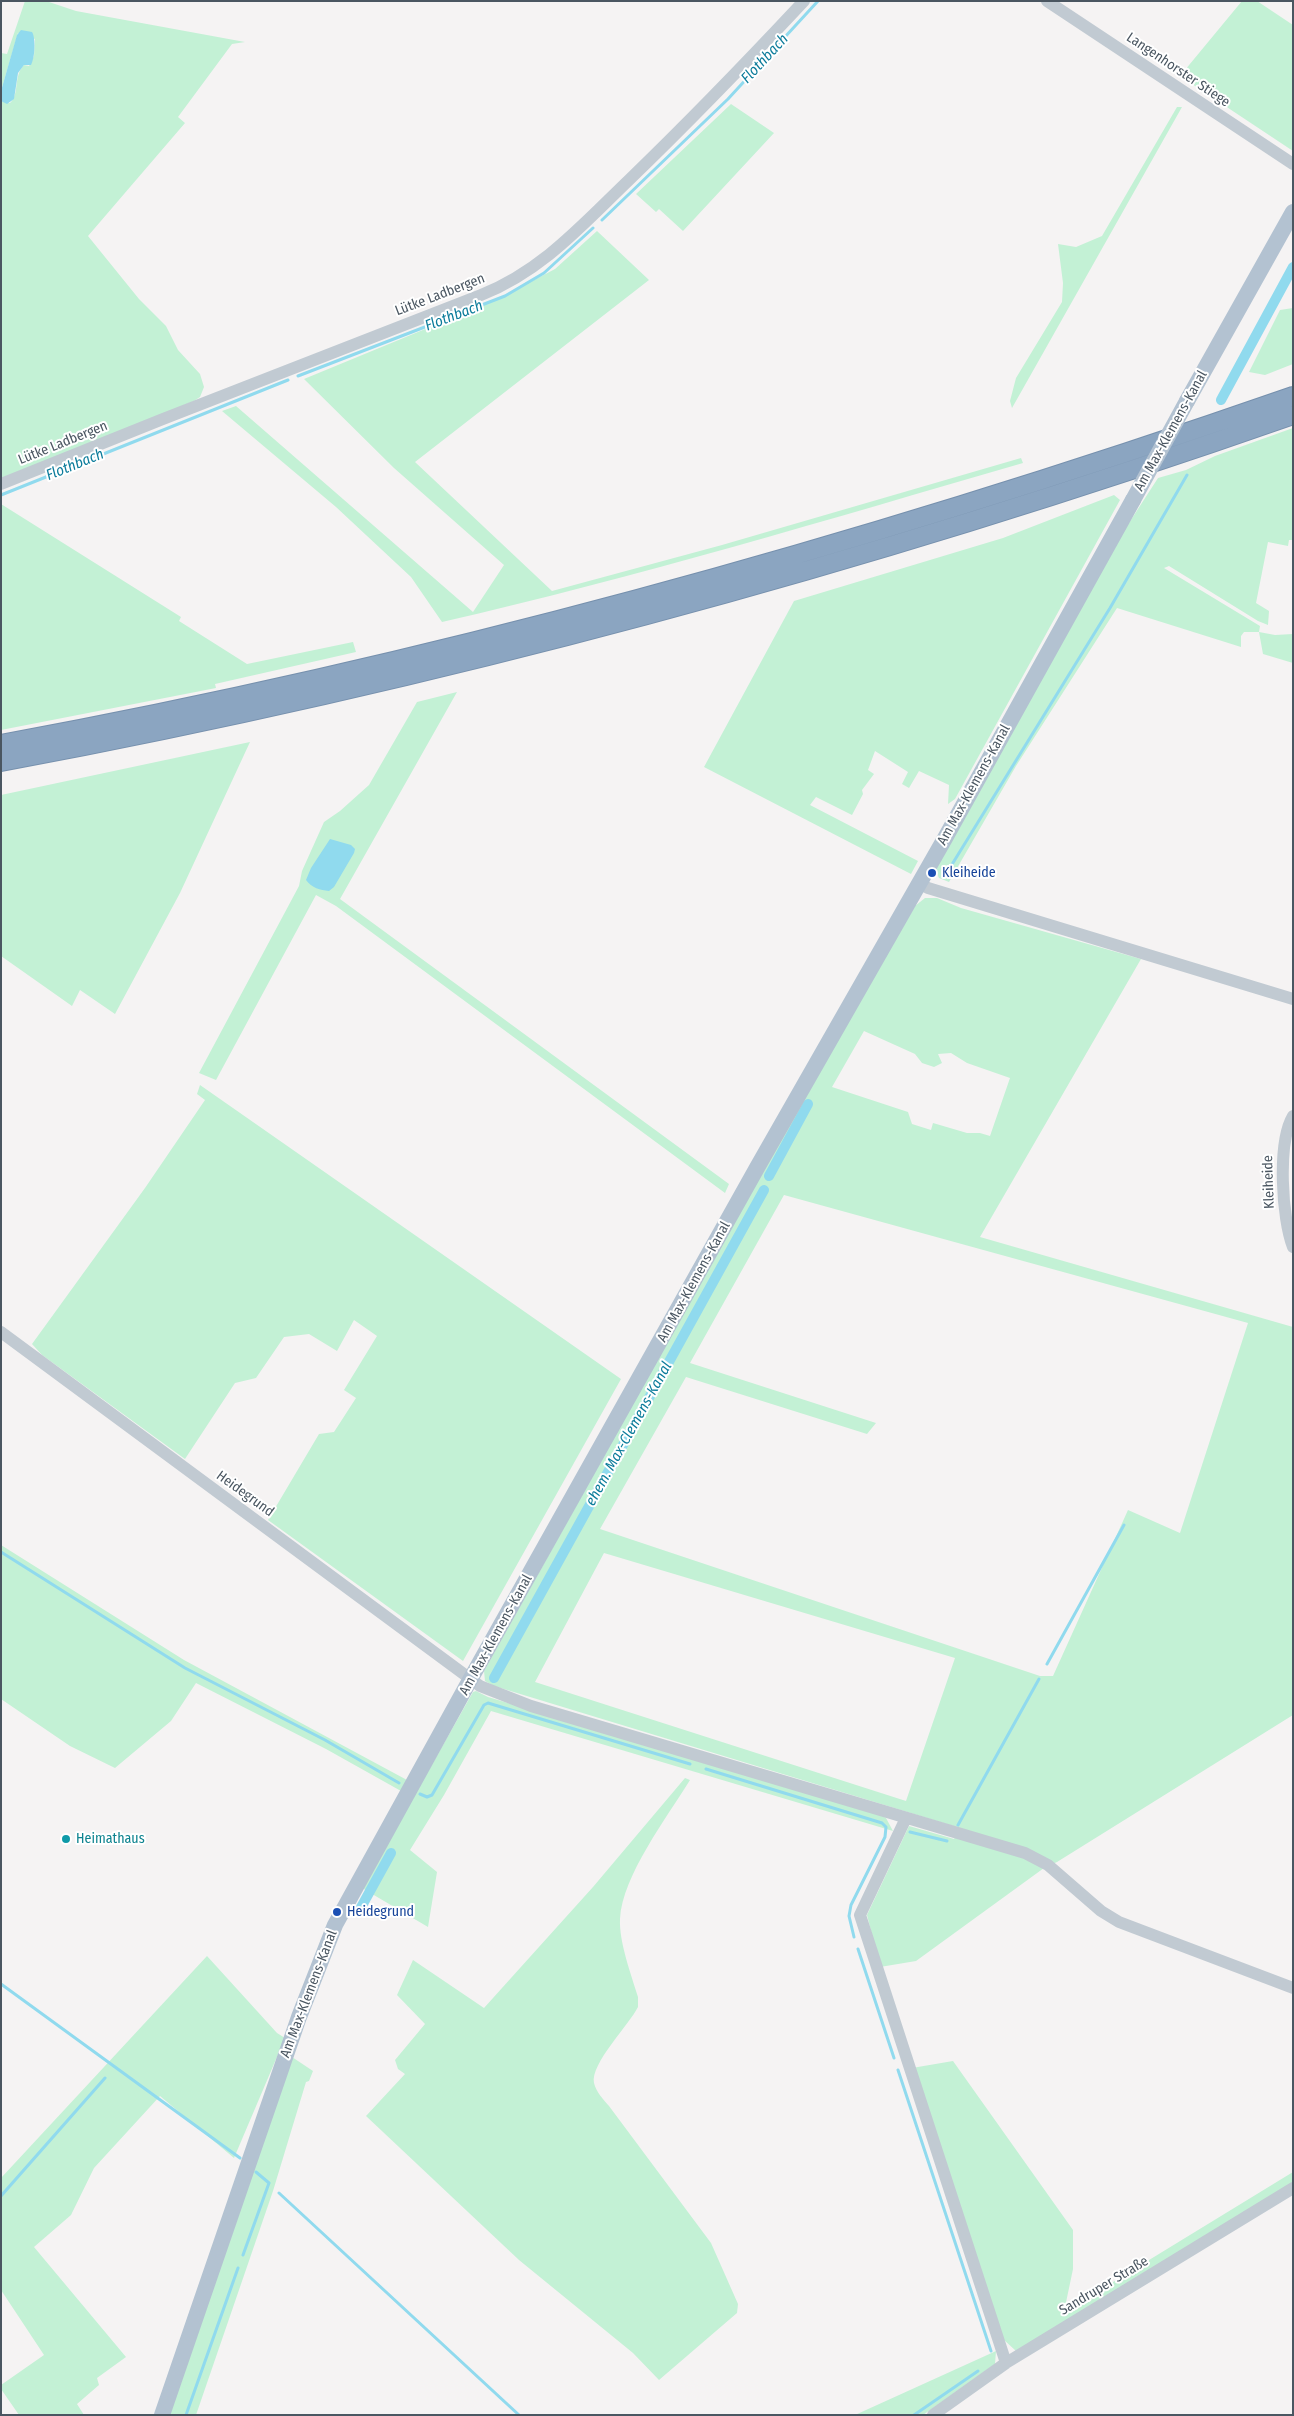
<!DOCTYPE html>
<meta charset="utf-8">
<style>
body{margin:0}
#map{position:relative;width:1294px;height:2416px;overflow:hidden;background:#f5f3f3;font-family:"Fira Sans Condensed",sans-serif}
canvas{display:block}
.frame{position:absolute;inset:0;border:2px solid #4a5661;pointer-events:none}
</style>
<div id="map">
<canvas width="1294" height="2416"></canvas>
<div class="frame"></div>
</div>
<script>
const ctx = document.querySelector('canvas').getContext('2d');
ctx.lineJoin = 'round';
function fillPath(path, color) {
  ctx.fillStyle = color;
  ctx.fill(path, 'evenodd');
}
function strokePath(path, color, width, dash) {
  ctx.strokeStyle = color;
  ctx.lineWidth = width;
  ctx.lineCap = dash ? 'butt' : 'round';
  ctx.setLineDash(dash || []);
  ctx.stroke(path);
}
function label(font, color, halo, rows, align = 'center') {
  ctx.font = font + ' "Fira Sans Condensed",sans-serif';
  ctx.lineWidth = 4;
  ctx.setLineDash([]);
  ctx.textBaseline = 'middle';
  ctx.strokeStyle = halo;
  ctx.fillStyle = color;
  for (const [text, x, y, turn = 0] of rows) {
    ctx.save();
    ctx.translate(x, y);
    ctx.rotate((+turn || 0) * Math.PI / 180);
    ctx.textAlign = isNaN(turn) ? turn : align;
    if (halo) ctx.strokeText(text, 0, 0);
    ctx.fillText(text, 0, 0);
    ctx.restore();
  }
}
const green = new Path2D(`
 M25,1h21l30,10 169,31 -13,2 -54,73 7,6 -97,113 51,63 27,27 12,24 22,24 4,13 -4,10 -6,4 -193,79v-379l9,2c10,-9 3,-27 14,-38l5,1 5,-10 1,-17 -17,-6 -17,58v-38l6,1z
 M1242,1h15l36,24v126l-113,-75z
 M731,104l43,29 -91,98 -24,-22 -3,3 -20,-18z
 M1177,107h5l-170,301 -2,-7 6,-23 46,-76 1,-19 -5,-39 18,3 26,-11z
 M597,231l52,49 -234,182 137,129 170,-46 299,-87 2,5c-193,56 -385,114 -581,159l-31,-45 -75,-70 -114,-96 14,-5 237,206 31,-47 -110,-97 -90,-89 194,-80 57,-30z
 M1293,308v56l-28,11 -16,-3 31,-62z
 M1293,428v112h-4l-1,6 -20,-4 -12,61 13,8 -1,14 -10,-4 -89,-55 -5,2 96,58 -1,6 16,3 18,-1v29l-30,-9 -4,-22h-15l-3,4v11l-124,-39 -101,158 -67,116 -10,-4 -4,-9 192,-343 31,-48 28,-8 29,-14z
 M1114,495l6,5 -165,299 -7,5 1,-19 -30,-14 -10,17 -7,-4 6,-12 -33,-21 -7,19 6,4 -12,16 1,4 -11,21 -36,-18 -6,8 108,56 -7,13 -207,-107 90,-166 209,-63z
 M1,504l180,113 -2,4 68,43 106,-22 3,10 -141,32 1,4 -215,42z
 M457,692l-117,207 389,285 -4,9 -389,-287 -20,-11 -100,185 -17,-7 100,-187 3,-15 22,-49 16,-11 29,-26 48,-83z
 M250,742l-70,151 -65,121 -35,-24 -8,16 -71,-50v-161z
 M925,898h12l24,10 180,51 -161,278 313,90v388l-236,147 -13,6 -128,93 -36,6 -13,-52 42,-89 45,13 6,-11 -466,-142 -9,-5 -1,-10 300,-538 131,-227zM864,1031l51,23 7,9 12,4 8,-4 -4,-9 13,-1 16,10 43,15 -20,58 -10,-3h-13l-34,-10 -2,7 -19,-6 -4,-12 -76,-25zM784,1195l464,128 -68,210 -52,-23 -75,166h-13l-440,-147 86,-152 181,57 9,-11 -186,-60zM604,1553l351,105 -49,143 -371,-119z
 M200,1085l421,294 -158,282 -195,-141 51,-86 15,-2 22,-34 -12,-8 33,-54 -23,-16 -17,31 -28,-17 -25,3 -28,41 -21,5 -50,76 -143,-104 -10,-11 113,-156 60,-88 -8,-6z
 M1,1545l183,115 223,120 -6,11 -75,-42 -130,-66 -25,38 -56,47 -45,-22 -69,-47z
 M476,1691l12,6 391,117 7,4 7,13 -402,-120 -47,84 -34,55 27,22 -9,55 -66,-39 111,-196z
 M685,1778l5,2c-22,36 -68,96 -70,139 -1,23 11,55 18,78v10c-9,18 -48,57 -44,76 2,9 10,17 15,23l102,137 27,61 -1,9 -78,67 -26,-27 -114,-93 -153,-144 39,-42 -7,-5 -3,-9 30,-36 -28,-29 16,-35 71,48 109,-121z
 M207,1956l70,77 8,5 -51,120 -74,-62 -66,72 -23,47 -37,32 92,110 -29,21 2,7 -22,19 7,11h-65l-18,-26v-4l43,-30 -43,-65v-112z
 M292,2057l21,14 -4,10 -3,1 -33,109 -77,224h-28z
 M953,2061l120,169v39l-9,43 229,-140v10l-277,169 -13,-12 -91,-271z
 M996,2351l-1,13 -72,51h-68z`);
const water = new Path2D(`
 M21,30l11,2c4,6 3,26 -1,33h-7l-6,8 -4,26 -7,5 -6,-3v-10l16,-56z
 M330,839l21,6 4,4 -1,4 -20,34 -5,4c-9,-1 -17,-3 -23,-11l5,-12z`);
const stream = new Path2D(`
 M602,220l126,-121 90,-98
 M298,376l207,-80 39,-23 49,-45
 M1,495l287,-115
 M943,870l8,-4 159,-258 77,-133
 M1,1552l184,116 140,72 74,43
 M1047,1664l77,-139
 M706,1769l176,54 4,4 -1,10 -34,68 -2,11 5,21
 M420,1794l7,3 5,-2 52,-90 4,-2 202,61
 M958,1825l81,-146
 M910,1832l37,9
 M858,1949l36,109
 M1,1984l239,174
 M898,2070l93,281
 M256,2172l13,11
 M279,2193l240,222
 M1,2196l104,-118
 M243,2255l26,-72
 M186,2415l52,-147
 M914,2415l64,-44`);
const canal = new Path2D(`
 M1221,400l72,-133
 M769,1176l39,-72
 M494,1678l270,-488
 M359,1911l32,-58`);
const minor = new Path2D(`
 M1047,1l246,163
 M1,484l162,-65 318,-124c61,-24 101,-70 148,-115 60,-58 118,-118 175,-179
 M919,883l9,5 365,111
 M1293,1116c-16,27 -11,103 0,131
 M1,1332l479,354 51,20 494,147 23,12 53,46 18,11 174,66
 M906,1818l-46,97 146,448
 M933,2415l73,-52 287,-175`);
const major = new Path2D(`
 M1187,401l106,-189
 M162,2415l137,-398 36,-92 135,-245 288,-514 186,-326 189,-340`);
const highway = new Path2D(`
 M1,744c440,-81 870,-201 1292,-348
 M1,762c439,-82 870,-199 1292,-347`);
const majorBridge = new Path2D(`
 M1133,500l54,-99`);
const markers = [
 [932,873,5,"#1a4fb4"],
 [66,1839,5,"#0f9aa8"],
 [337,1912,5,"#1a4fb4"]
];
const streetNames = [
 ["Langenhorster Stiege",1178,70,34],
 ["Lütke Ladbergen",440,295,-21],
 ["Am Max-Klemens-Kanal",1171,431,-61],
 ["Lütke Ladbergen",63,443,-22],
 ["Am Max-Klemens-Kanal",974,785,-61],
 ["Kleiheide",1269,1182,-92],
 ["Am Max-Klemens-Kanal",694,1282,-61],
 ["Heidegrund",245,1494,36],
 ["Am Max-Klemens-Kanal",496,1635,-61],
 ["Am Max-Klemens-Kanal",309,1994,-69],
 ["Sandruper Straße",1104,2286,-31]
];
const transitNames = [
 ["Kleiheide",942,873],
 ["Heidegrund",347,1912]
];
const cultureNames = [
 ["Heimathaus",76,1839]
];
const waterNames = [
 ["Flothbach",765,59,-47],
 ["Flothbach",454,316,-21],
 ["Flothbach",75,465,-22],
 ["ehem. Max-Clemens-Kanal",629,1434,-61]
];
fillPath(green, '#c3f1d5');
fillPath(water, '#90daee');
strokePath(stream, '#90daee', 3);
strokePath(canal, '#90daee', 10);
strokePath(highway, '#7690ad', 20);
strokePath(minor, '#c1cad2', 12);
strokePath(major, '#b3c2d1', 16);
strokePath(highway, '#8ba5c1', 18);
strokePath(majorBridge, '#b3c2d1', 16);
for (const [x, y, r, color] of markers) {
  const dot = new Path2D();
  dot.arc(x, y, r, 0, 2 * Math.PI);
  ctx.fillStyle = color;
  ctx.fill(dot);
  strokePath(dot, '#fff', 2);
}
label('14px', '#4a5661', '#fff', streetNames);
label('14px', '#164399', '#fff', transitNames, 'left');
label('14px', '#0d838f', '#fff', cultureNames, 'left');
label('italic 15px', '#0c7c9b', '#fff', waterNames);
</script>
